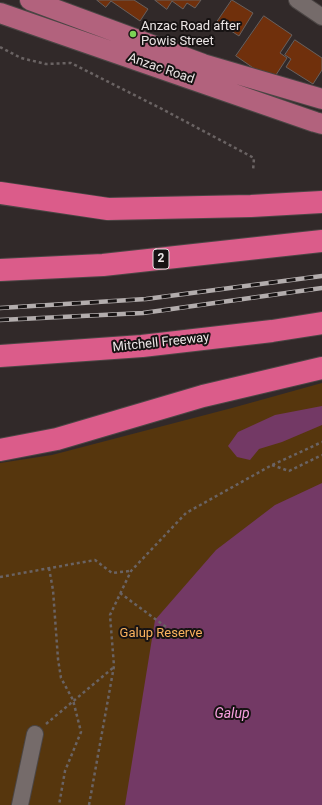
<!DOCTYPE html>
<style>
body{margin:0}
canvas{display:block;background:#312929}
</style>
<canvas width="322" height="805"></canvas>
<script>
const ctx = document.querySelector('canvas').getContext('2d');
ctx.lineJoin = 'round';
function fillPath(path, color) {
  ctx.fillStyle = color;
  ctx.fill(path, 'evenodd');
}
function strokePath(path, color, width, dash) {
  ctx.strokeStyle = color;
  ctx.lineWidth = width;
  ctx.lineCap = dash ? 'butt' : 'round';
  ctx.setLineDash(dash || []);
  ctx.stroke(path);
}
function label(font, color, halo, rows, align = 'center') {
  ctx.font = font + ' Roboto,sans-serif';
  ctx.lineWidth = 4;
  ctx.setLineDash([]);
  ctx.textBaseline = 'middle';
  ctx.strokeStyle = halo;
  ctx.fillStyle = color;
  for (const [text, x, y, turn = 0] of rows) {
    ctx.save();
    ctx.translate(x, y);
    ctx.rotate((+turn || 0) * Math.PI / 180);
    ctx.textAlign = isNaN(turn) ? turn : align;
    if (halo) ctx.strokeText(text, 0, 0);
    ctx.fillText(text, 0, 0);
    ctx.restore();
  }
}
const green = new Path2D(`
 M322,383v422h-322v-342l52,-8 180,-47z`);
const water = new Path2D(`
 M322,406v19l-40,17 -23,7 -9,11 -13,-3 -9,-11 10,-14 37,-17z
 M322,483v322h-197l30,-185 61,-70 59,-45z`);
const building = new Path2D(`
 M97,0h37l14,9 -8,12 -29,-20 -5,6z
 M155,0h46l-6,8 -8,-5 -4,6 -11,-8 -5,8z
 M232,0l21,13 -14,23 -22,-14z
 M264,16l28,19 -12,18 7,5 -15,23 -36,-25z
 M295,40l27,18v12l-9,14 -27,-17 5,-8 -6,-4z`);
const path = new Path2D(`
 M0,47l21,11 25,6 25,-1 91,46 92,49 -1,13
 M272,465l17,6 33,-16
 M49,568l4,22 5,69 3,19 12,22 8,32 -16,39 -6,34
 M0,577l95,-17 17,13 18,-2
 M120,593l61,45
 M46,724l68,-57
 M89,805l25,-139 -4,-51 21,-44 55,-58 86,-48 50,-23`);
const minor = new Path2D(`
 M297,0l25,17
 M20,805l15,-71`);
const major = new Path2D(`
 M30,0l173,64 119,35
 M0,13l315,109 7,2`);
const highway = new Path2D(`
 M0,193l108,16 143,-3 71,-4
 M0,270l103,-5 219,-24
 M0,356l142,-10 130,-15 50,-8
 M0,450l57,-11 146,-43 119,-28`);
const rail = new Path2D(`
 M0,308l146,-9 176,-23
 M0,320l143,-7 179,-25`);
const markers = [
 [133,34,4,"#7cd155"]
];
const shields = [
 [161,259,16]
];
const shieldNames = [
 ["2",161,259]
];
const poiNames = [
 ["Anzac Road after",141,27],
 ["Powis Street",141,42]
];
const streetNames = [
 ["Anzac Road",161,69,19],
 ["Mitchell Freeway",161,343,-6]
];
const parkNames = [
 ["Galup Reserve",161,634]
];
const waterNames = [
 ["Galup",232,714]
];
fillPath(green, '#56360d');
fillPath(water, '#733965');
fillPath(building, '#70300c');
strokePath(building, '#69605d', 1);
strokePath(minor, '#4b4544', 18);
strokePath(major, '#4b4544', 22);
strokePath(highway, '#4b4544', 24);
strokePath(path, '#6a6363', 2.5, [3, 3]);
strokePath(minor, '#756b6a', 16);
strokePath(major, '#b2627d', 20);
strokePath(highway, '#db5c8a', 22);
strokePath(rail, '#b3adad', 4.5);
strokePath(rail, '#171313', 3, [9]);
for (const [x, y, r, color] of markers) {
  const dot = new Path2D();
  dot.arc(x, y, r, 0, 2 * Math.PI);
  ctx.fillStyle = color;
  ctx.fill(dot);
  strokePath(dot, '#171313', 1.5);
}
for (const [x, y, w] of shields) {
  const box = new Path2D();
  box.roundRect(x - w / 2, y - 10, w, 20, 3);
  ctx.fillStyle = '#171313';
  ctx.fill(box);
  strokePath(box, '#ebe5e5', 1);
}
label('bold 12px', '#ebe5e5', null, shieldNames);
label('13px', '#ebe5e5', '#171313', poiNames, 'left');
label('13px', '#ebe5e5', '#171313', streetNames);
label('13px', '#fbb35e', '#171313', parkNames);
label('italic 14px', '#f9a1e1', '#171313', waterNames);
</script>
